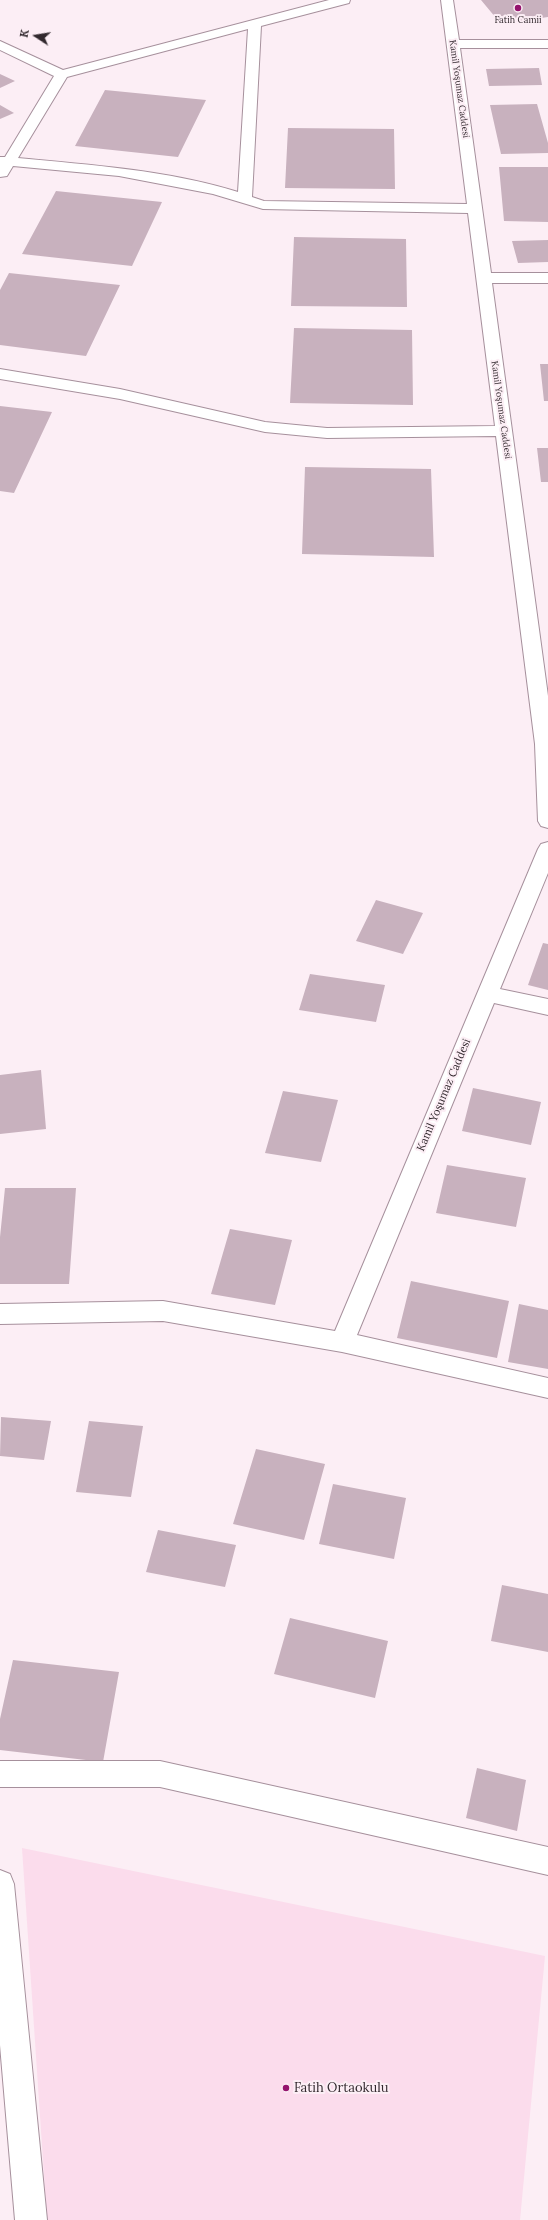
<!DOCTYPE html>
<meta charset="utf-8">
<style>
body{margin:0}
#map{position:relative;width:548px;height:2220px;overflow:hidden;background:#fceef5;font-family:Lora,serif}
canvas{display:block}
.north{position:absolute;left:16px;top:16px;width:40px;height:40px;-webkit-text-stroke:3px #fceef5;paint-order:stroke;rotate:282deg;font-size:11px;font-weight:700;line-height:16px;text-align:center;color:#32292e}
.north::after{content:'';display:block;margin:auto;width:14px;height:18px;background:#32292e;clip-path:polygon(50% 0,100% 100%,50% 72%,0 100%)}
</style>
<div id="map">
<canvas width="548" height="2220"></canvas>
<div class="north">K</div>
</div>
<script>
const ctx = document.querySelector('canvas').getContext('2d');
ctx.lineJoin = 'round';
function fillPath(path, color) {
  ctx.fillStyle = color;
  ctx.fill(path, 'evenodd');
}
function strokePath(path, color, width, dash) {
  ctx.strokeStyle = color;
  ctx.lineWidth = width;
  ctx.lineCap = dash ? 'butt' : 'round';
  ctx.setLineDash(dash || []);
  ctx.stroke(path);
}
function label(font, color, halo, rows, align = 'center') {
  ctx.font = font + ' Lora,serif';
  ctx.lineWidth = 4;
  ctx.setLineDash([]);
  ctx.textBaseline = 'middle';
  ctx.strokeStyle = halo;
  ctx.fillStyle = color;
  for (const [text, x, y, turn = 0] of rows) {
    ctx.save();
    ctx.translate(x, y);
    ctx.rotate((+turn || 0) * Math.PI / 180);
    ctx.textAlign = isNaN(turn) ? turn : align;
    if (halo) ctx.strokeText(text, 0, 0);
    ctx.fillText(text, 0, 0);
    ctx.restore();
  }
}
const built = new Path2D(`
 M22,1848l523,108 -25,264h-473z`);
const building = new Path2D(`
 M481,0h67v17l-47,7z
 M539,68l3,17 -53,1 -3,-17z
 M0,74l15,7 -15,7z
 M105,90l101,10 -28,57 -103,-11z
 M537,104l11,39v10l-47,1 -11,-49z
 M0,105l14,8 -14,6z
 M288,128l106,1 1,60 -110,-1z
 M499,167h49v55l-44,-1z
 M56,191l106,11 -30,64 -110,-12z
 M294,237l112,2 1,68 -116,-1z
 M548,240v22l-30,1 -6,-22z
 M9,273l111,12 -34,71 -86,-11v-55z
 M294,328l118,2 1,75 -123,-2z
 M540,364h8v37h-4z
 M0,406l52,6 -38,81 -14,-2z
 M537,448h11v34h-7z
 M305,467l126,2 3,88 -132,-3z
 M376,900l47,13 -20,41 -47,-13z
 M543,943l5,1v46l-20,-5z
 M310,974l75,11 -9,37 -77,-12z
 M41,1070l5,59 -46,5v-59z
 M473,1088l68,14 -10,43 -69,-14z
 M283,1091l55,9 -17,62 -56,-9z
 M447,1165l79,13 -10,49 -80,-14z
 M5,1188h71l-7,96h-69v-47z
 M230,1229l62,11 -17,65 -64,-11z
 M411,1281l98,20 -12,57 -100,-20z
 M519,1304l29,6v59l-40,-7z
 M1,1417l50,4 -7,39 -44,-4z
 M89,1421l54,5 -12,71 -55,-5z
 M256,1449l69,15 -21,76 -71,-16z
 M333,1484l73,14 -12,61 -75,-15z
 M158,1530l78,15 -11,42 -79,-15z
 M502,1585l46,9v58l-57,-11z
 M290,1618l98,23 -13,57 -101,-24z
 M13,1660l106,12 -16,90 -103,-12v-31z
 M477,1768l49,12 -9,51 -51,-13z`);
const minor = new Path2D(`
 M329,0h21l-1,3 -88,23 -9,171 12,4 203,3 -26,-204h12l6,40h89v8h-88l31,225h57v10h-56l56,413v132l-7,-2 -3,-5 -3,-77 -39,-308 -169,2 -62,-6 -145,-33 -120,-20v-10l120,20 145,33 62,6 168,-2 -27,-213 -205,-4 -50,-15 -94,-18 -106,-10 -6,10 -7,1v-20h5l49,-81 -54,-26v-9l63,29zM248,29l-10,163c-70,-22 -147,-27 -220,-34l49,-81z
 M548,842v31l-48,116 48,10v16l-54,-12 -137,332 191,43v20l-206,-46 -179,-31 -163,3v-20l163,-3 172,30 203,-482 3,-5z
 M0,1761h160l388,86v28l-388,-88h-160z
 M0,1870l10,4 4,10 33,336h-32l-15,-175z`);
const markers = [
 [518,8,4,"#94136d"],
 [286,2088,4,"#94136d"]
];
const farPoinames = [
 ["Fatih Camii",518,20]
];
const farStreetnames = [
 ["Kamil Yoşumaz Caddesi",459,89,82],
 ["Kamil Yoşumaz Caddesi",501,410,82]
];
const streetNames = [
 ["Kamil Yoşumaz Caddesi",444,1095,-67]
];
const nearPoinames = [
 ["Fatih Ortaokulu",294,2088]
];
fillPath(built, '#fbdcec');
fillPath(building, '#c8b1be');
strokePath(minor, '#a6909c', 2);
fillPath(minor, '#fff');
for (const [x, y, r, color] of markers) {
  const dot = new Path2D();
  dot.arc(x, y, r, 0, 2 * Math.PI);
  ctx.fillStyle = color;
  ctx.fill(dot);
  strokePath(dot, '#fceef5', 1.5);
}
label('9px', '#32292e', '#fceef5', farPoinames);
label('9px', '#32292e', '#fceef5', farStreetnames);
label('11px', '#32292e', '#fceef5', streetNames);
label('13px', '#32292e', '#fceef5', nearPoinames, 'left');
</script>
